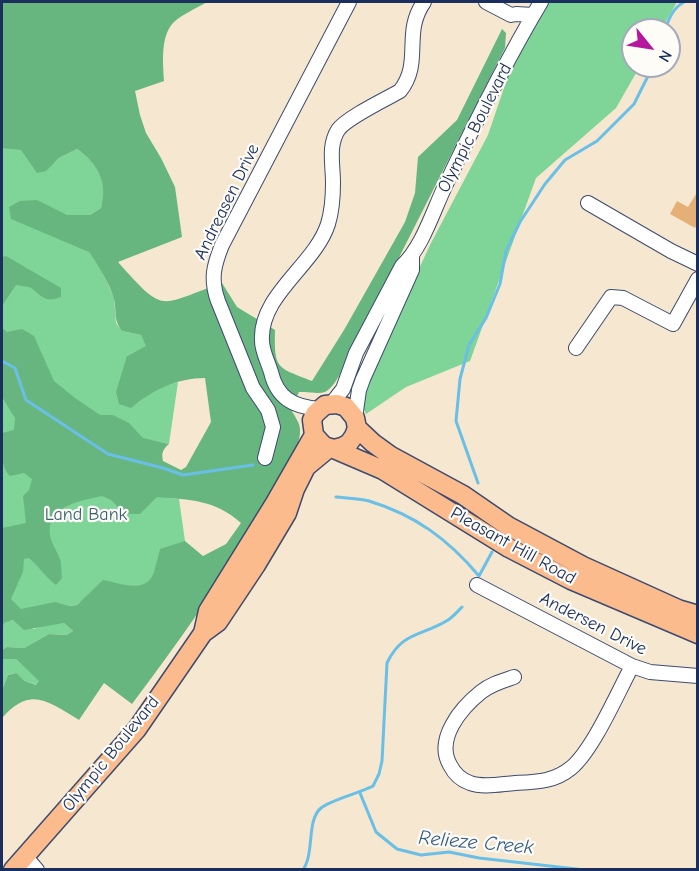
<!DOCTYPE html>
<style>
body{margin:0}
#map{position:relative;width:699px;height:871px;overflow:hidden;background:#f5e7d0;font-family:"Comic Neue",sans-serif}
canvas{display:block}
.frame{position:absolute;inset:0;border:3px solid #1b2f5e;pointer-events:none}
.north{position:absolute;left:621px;top:18px;width:60px;height:60px;box-sizing:border-box;background:#fdfcf7;border:2px solid #a3aaba;border-radius:50%;rotate:120deg;font-size:16px;font-weight:700;line-height:24px;text-align:center;color:#1b2f5e}
.north::after{content:'';display:block;margin:auto;width:21px;height:27px;background:#b5179e;clip-path:polygon(50% 0,100% 100%,50% 72%,0 100%)}
</style>
<div id="map">
<canvas width="699" height="871"></canvas>
<div class="frame"></div>
<div class="north">N</div>
</div>
<script>
const ctx = document.querySelector('canvas').getContext('2d');
ctx.lineJoin = 'round';
function fillPath(path, color) {
  ctx.fillStyle = color;
  ctx.fill(path, 'evenodd');
}
function strokePath(path, color, width, dash) {
  ctx.strokeStyle = color;
  ctx.lineWidth = width;
  ctx.lineCap = dash ? 'butt' : 'round';
  ctx.setLineDash(dash || []);
  ctx.stroke(path);
}
function label(font, color, halo, rows, align = 'center') {
  ctx.font = font + ' "Comic Neue",sans-serif';
  ctx.lineWidth = 4.5;
  ctx.setLineDash([]);
  ctx.textBaseline = 'middle';
  ctx.strokeStyle = halo;
  ctx.fillStyle = color;
  for (const [text, x, y, turn = 0] of rows) {
    ctx.save();
    ctx.translate(x, y);
    ctx.rotate((+turn || 0) * Math.PI / 180);
    ctx.textAlign = isNaN(turn) ? turn : align;
    if (halo) ctx.strokeText(text, 0, 0);
    ctx.fillText(text, 0, 0);
    ctx.restore();
  }
}
const green = new Path2D(`
 M541,2h136l-16,28h-28v36h7l-24,42 -80,70 -66,183 -64,26 -40,27 -3,-7 1,-15 9,-25 58,-124 57,-108 34,-100z
 M2,14l52,149 5,-5 18,-9c21,15 32,33 24,59l-11,7h-18l17,37 9,11 16,34 2,26 6,8 19,4 6,11 -20,10 10,47 19,-14 22,-7 -9,62 -19,-4 19,58 10,1 7,49 -50,45 -56,9 -3,3 -8,1 -67,6z
 M13,620l21,9 14,-5 16,-1 9,8 -5,4 -19,-1 -25,14 -17,-1 -5,3v-22l1,-5z
 M2,659h14l24,22 -3,4 -12,-4 -10,-8 -7,2 -6,15z`);
const forest = new Path2D(`
 M2,2h205c-10,6 -24,12 -33,20 -14,14 -11,41 -10,59l-29,10 5,24 6,18 15,25 14,29 7,50 -64,25c48,54 40,43 104,21l15,24 38,23c-1,40 2,37 37,51l32,-51 61,-108 10,-29 3,-36 39,-37 45,-91 4,4 -1,15 -166,328c-14,23 -17,16 -40,16l-8,17c3,7 9,13 9,21 1,14 -11,30 -17,43 -42,81 -96,158 -151,231l-28,-21 -25,37c-32,-19 -48,-34 -77,-2v-28l6,-15 8,-2 9,8 11,4 3,-4 -23,-22h-14v-9l5,-3 17,1 25,-14 18,1 6,-4 -9,-8 -40,7 -11,-10 -9,3 -2,5v-100l24,-5 -3,-27 6,-6 3,-11 -8,-6 -14,3c-10,-10 -8,-27 -8,-43l12,-3 1,-12 -13,-21v-69l5,4 15,-3 12,7 20,45 21,17 25,17h13l16,8 14,15 26,6c-6,5 -8,9 -6,17l18,9 5,-3 25,-45 -6,-44c-28,0 -52,12 -74,30l-12,-4 -3,-12 11,-36 19,-10 -5,-11 -19,-4c-9,-12 -5,-18 -8,-32 -2,-11 -18,-38 -25,-47l-78,-33 -2,-12 11,-6 17,-1 30,15h23l11,-7c7,-26 -3,-44 -24,-59l-18,9 -13,13 -9,2 -16,-23 -19,-2zM102,496l9,4 14,14h15l17,-17c33,3 57,2 84,26l-15,21 -23,12 -18,-15 -25,8c-2,8 -4,16 -6,23 -8,23 -34,11 -51,8l-26,25 -8,1 -14,-4 -34,7 -10,-10 12,-27 1,-13 5,-1c10,8 16,19 27,27l6,-7c-1,-6 0,-13 -2,-19 -2,-6 -6,-11 -8,-17 -11,-35 24,-40 50,-46z
 M6,256l55,32v9c-16,6 -18,0 -30,-9 -4,-2 -10,-2 -15,-3l-14,21v-49z`);
const stream = new Path2D(`
 M665,30c4,-12 8,-22 19,-28
 M2,361l13,7 11,32 82,54 55,14 20,7 70,-10
 M478,483l-22,-62 4,-42 9,-34 17,-27 14,-34 6,-33 14,-29 25,-38 20,-24 32,-19 37,-37 19,-38
 M336,497c10,1 22,1 33,4 46,14 79,38 110,75l13,-24
 M360,793l16,39 21,17 24,6 28,-3 30,6 106,12
 M303,870c12,-18 3,-49 18,-62 9,-8 39,-15 52,-22l6,-12 3,-13 5,-98c15,-32 36,-27 61,-43 5,-3 10,-9 14,-13`);
const building = new Path2D(`
 M698,191v31l-3,6 -25,-14 7,-13 11,6z`);
const minor = new Path2D(`
 M486,2l25,13 5,-1 17,1
 M588,203l83,48 27,13
 M576,348l35,-51 12,1 50,26 25,-45
 M332,403l11,-14 13,-36 46,-87c21,-19 32,-58 45,-84 29,-61 60,-123 94,-180
 M320,409c-27,-2 -43,-11 -49,-37 -3,-10 -9,-21 -9,-31 -3,-46 53,-76 66,-117 4,-13 5,-28 5,-41 0,-19 -5,-37 5,-53 8,-12 48,-31 62,-39 23,-29 2,-58 24,-89
 M355,418l4,-28 4,-11 49,-109v-14
 M265,458l8,-31 -5,-17 -15,-22 -35,-87c-8,-22 -4,-36 4,-56l127,-243
 M477,585l155,81 18,6 48,4
 M514,677c-12,4 -23,7 -33,15 -20,16 -46,47 -31,73 4,8 11,15 20,18 13,5 31,1 45,0 21,-1 39,-1 56,-15 22,-18 47,-76 61,-102
 M26,857l11,13`);
const major = new Path2D(`
 M357,428l16,15 18,13 72,39 45,31 75,40 95,43 20,6
 M334,449l49,21 126,78 62,32 127,54
 M203,633l15,-11 38,-57 31,-52 8,-24 11,-22 23,-19
 M13,870l124,-141 66,-96 5,-22 67,-108 39,-68 -2,-15 3,-6 10,-9 12,-1 9,3 9,11 2,10 -3,8 -5,7 -7,4 -8,2 -10,-3 -10,-11`);
const streetNames = [
 ["Olympic Boulevard",475,128,-63],
 ["Andreasen Drive",227,202,-64],
 ["Pleasant Hill Road",513,546,29],
 ["Andersen Drive",593,624,27],
 ["Olympic Boulevard",111,754,-51]
];
const parkNames = [
 ["Land Bank",86,515]
];
const waterNames = [
 ["Relieze Creek",476,843,5]
];
fillPath(green, '#7fd497');
fillPath(forest, '#67b680');
strokePath(stream, '#6abfe7', 3);
fillPath(building, '#e4b078');
strokePath(minor, '#3c4b6f', 16);
strokePath(major, '#3c4b6f', 21);
strokePath(minor, '#fff', 14);
strokePath(major, '#fbbb8c', 18);
label('18px', '#1b2f5e', '#fdfcf7', streetNames);
label('18px', '#39616f', '#fdfcf7', parkNames);
label('italic 20px', '#335a87', '#fdfcf7', waterNames);
</script>
